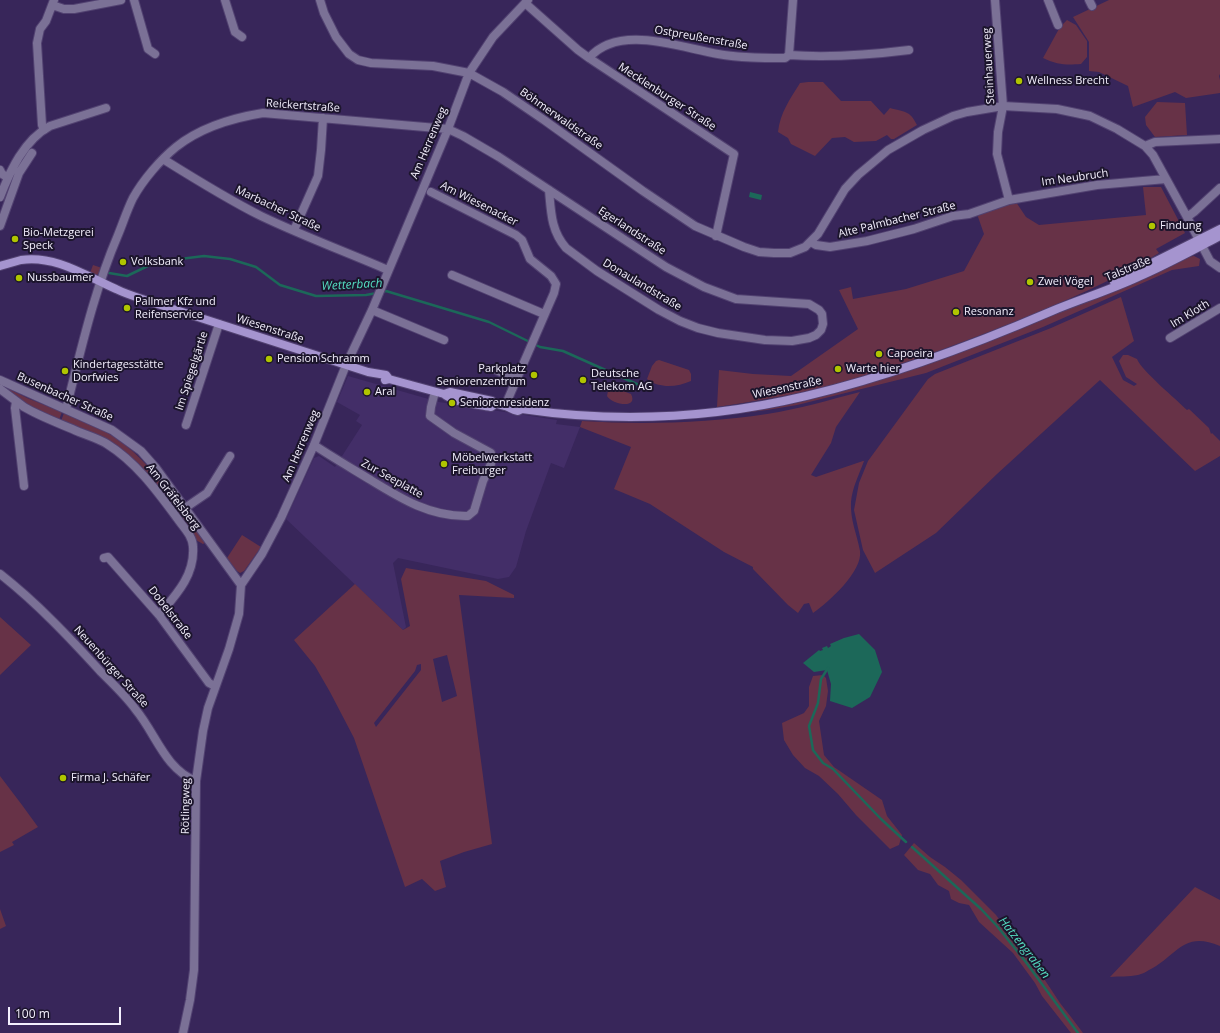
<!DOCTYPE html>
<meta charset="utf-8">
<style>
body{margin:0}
#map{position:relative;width:1220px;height:1033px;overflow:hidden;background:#38265a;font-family:"Open Sans",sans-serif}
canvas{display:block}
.scale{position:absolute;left:8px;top:1007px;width:113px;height:18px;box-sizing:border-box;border:2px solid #f3effd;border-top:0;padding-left:5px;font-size:12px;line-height:14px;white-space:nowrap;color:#f3effd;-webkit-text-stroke:3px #1c152c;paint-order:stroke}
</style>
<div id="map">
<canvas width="1220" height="1033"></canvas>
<div class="scale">100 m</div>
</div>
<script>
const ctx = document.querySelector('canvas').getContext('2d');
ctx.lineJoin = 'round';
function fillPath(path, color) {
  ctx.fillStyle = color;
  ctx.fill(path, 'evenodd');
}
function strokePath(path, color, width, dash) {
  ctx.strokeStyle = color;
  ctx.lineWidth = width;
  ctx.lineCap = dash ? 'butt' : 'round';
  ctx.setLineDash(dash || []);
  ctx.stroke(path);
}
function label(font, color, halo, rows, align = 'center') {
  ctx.font = font + ' "Open Sans",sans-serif';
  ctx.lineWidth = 4;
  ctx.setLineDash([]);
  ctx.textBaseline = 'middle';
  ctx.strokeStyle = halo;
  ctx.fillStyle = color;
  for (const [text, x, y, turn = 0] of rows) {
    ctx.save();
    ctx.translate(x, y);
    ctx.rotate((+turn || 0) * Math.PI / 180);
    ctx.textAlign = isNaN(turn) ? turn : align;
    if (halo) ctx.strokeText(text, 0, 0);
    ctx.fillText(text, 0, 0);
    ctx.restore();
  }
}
const built = new Path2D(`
 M348,376l91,26 118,18 -1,4 24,3 -16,41 -13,-5 -25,68 -10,36 -7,10 -11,2 -100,-21 -5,5 13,64 -3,3 -117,-111 28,-61 5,-2 16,11 27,-42 -6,-4 4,-6 -23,-13z`);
const green = new Path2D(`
 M1109,0h111v74l-1,2 1,4v13l-34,5 -11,-6 -42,15 -5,-21 -29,-14 -10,-1v-29l-16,-25z
 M1067,20l9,5 11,16v16l-6,7c-15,1 -23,1 -38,-6l17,-31z
 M808,82h15l18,19h30l13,14 6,-7c14,4 20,2 27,17l-23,14h-3l-4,-4 -11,6 -22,1 -9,-5 -13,1 -17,18 -24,-12 -3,-6 -10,-6c2,-19 12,-33 22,-49z
 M1157,102l28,1 2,32 -32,2 -9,-12 -1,-8z
 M1143,187h18l24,46 -29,16 3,4c-46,28 -96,49 -145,69 -66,26 -133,51 -201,68 -32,7 -64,12 -96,17l2,-37 34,4 38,2 67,-47 -19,-39 12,-3 2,12 53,-10 58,-18 20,-37 -7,-20 39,-12 10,15 13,8 107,-10z
 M1194,256l6,3 -1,7 -27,4 -129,57 -117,46 -129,32 -30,5 -32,4 1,-2 137,-31 314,-124z
 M93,265l9,3 -3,6 -3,1 -6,-2z
 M1121,297l13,44 -22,16 11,23 11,6 3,-2 -11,-7 -7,-16 4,-6h5l9,4c4,11 40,41 50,51l2,-1 20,19 2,6 1,-1 8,8v15l-25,15 -95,-91 -103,94 -61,59 -61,40 -12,-23 -9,-40 5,-27 9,-22 60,-82 7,-5 116,-46z
 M659,360l30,10 2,4v7c-14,6 -31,8 -44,-2l5,-13 4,-5z
 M0,384l27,14 35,14 -3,8 -32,-15 -27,-19z
 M615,388l16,6c8,16 -20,10 -24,2l1,-5z
 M860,392l-24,35 -5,16 -20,32 5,2 47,-16h1c-5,14 -12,27 -13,41 -1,18 6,32 9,49 3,20 -31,51 -47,62l-4,-10 -5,1 -6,9 -10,-8 -35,-36v-2l-29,-15 -74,-48 -36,-15 17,-42 -51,-20 2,-6c61,4 125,2 185,-7 32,-5 62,-14 93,-22z
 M64,413c16,7 33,13 47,22 41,26 67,70 95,107l-3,2 -9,-5 -54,-72 -79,-46z
 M242,535l19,12 -17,24 -4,2 -3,-2 -10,-13z
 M406,568l80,13 28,14v3l-55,-3 33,249 -28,8 -24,9 6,26 -11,4 -13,-12 -17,8 -51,-149 -24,-46 -15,-26 -21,-26 61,-56 48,46 7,-4 -9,-47zM447,655l10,41 -15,6 -9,-43zM421,664v6l-45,57 -2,-4 41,-52 2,-6z
 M0,617l31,28 -31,30z
 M823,675l3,3 2,13 -2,15 -7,15 5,34 10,12 48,33 5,16 15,19 -3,10 -9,4 -34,-34 -18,-21 -19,-18 -14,-8 -12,-13 -9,-15 -2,-17 22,-10 5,-7v-19l4,-11z
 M0,776l22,29 16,22 -26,15 2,3 -14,7z
 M914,843l16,14 15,10 16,13 35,35 18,25 15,16 31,47 11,14 12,16h-12l-29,-37 -7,-13 -22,-30 -34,-31 -10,-17 -10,-2 -8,-4 -2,-8 -11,-6 -8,-11 -12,-4 -14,-15z
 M1195,887l25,13v46c-37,-16 -43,10 -71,24 -3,2 -7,4 -11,5 -9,2 -19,1 -28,2z
 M0,909l6,17 -6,3z`);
const water = new Path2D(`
 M750,192l12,3 -1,5 -12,-3z
 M859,634l16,16 7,22 -12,25 -18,11 -22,-7 1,-17 -4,-14 -13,2 -11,-9 16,-13 1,1 3,-1 -1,-2 5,-2 1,2 3,-2 -1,-2 14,-6z`);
const stream = new Path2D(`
 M109,273l18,3 29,-14 48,-6 26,3 26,8 24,18 36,11 50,-1 11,-2
 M382,292l4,-1 103,31 51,25 23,4 76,34
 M828,668l-7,11 -3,24 -9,23 4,24 10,13 10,6 48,50 25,23
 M912,847l69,62 16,17 28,35 53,72`);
const minor = new Path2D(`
 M134,0l14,49 7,5
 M225,0l10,32 7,5
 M320,0l4,13 12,24 13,17 9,6 13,3 62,3 36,7 34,19 41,28 99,71 52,35 49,21 15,5 15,1h16l15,-6
 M995,0l8,106 -5,26 -1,22 12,46
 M1048,0l10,25
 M1089,0l3,6
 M525,3l53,47 11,8 145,96 -18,82
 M52,5l12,4h10l47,-9
 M789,55l4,-55
 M589,58c30,-35 92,-10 129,-4 22,4 44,4 67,4l4,-3c40,3 80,0 120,-5
 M44,130l-2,-5 -5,-82 3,-14 6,-8 8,-21
 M1145,146l10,-4 65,-3
 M163,159c32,20 64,40 98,57 42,20 85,36 127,54
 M0,170l2,4 5,3
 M431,192l85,43 6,5 8,19 21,17 5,8 -2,9 -49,113
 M0,197c10,-26 24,-57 50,-71l56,-18
 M1187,217l7,-5 26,-24
 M0,226l19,-53 13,-20
 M294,230l24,-54 3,-26 2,-32
 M811,242l5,3 14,2 37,-6 47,-12 39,-13 16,-2 40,-14 88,-15 69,-6
 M805,247l13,-13 27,-45 13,-14 30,-25 35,-20 30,-14 14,-4 36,-6 54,3 33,7 27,13 28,17 8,9 34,62 23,44 10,7
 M452,275l92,39
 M372,310l72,30
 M1170,338l50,-30
 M494,369l23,11
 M0,380l112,50 29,21 15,17 85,117
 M0,389c8,6 16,12 24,18 17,10 37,17 55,25 10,4 20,7 28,12 29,18 50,47 70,74 6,9 16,18 16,29 2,28 -17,48 -34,68
 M16,402l-1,6 9,78
 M66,409c15,-59 28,-118 52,-174 5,-12 9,-25 15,-37 10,-18 27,-38 43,-51 25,-20 56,-29 87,-34l185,16 15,7 36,21 167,110 38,20 32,12 73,5 10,6 3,4 1,10 -2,6 -5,5 -7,3 -17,3 -27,-1 -47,-7 -20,-5 -18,-7 -21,-11 -62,-39 -31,-23c-15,-17 -15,-36 -17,-58
 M186,425l33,-101
 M314,445c18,12 37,23 55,34 31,19 61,38 99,37l6,-5 9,-30 8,-17v-11l-37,-20 -24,-17 1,-9 4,-15
 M185,508l22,-15 23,-37
 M104,558l4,-1 51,58 50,68 6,3
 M0,574c37,29 69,63 101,98 12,12 25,24 35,38 20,24 29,59 60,71
 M183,1033l7,-33 4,-30 2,-189 7,-50 5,-23 21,-59 10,-35 2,-29 21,-31 19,-36 33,-73 32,-80 26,-55 76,-181 21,-56 24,-36 35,-37`);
const secondary = new Path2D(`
 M0,266c7,-2 14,-4 21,-6 35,-5 65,16 95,29 8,4 17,7 26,10l226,73 18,3 3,4
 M1114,282l106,-53
 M385,380l4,-1 55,15c10,9 33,10 47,13l4,-3
 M444,394l6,-2 42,9c5,5 10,3 16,6 4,2 5,3 10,4l4,-2
 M508,407c6,-3 9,-3 14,2 94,14 192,9 284,-13 85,-20 167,-51 246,-85 29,-12 58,-21 86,-34 28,-12 55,-27 82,-41`);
const markers = [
 [1019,81,4,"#b0c500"],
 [1152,226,4,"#b0c500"],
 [15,239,4,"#b0c500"],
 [123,262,4,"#b0c500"],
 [19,278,4,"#b0c500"],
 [1030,282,4,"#b0c500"],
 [127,308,4,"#b0c500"],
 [956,312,4,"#b0c500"],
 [879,354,4,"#b0c500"],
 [269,359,4,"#b0c500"],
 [838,369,4,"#b0c500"],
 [65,371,4,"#b0c500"],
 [534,375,4,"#b0c500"],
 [583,380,4,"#b0c500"],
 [367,392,4,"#b0c500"],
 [452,403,4,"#b0c500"],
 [444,464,4,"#b0c500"],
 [63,778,4,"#b0c500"]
];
const streetNames = [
 ["Ostpreußenstraße",701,38,10],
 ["Steinhauerweg",989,66,-93],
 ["Mecklenburger Straße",667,97,33],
 ["Reickertstraße",303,106,4],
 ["Böhmerwaldstraße",561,119,35],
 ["Am Herrenweg",429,143,-67],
 ["Im Neubruch",1075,178,-8],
 ["Am Wiesenacker",479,204,27],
 ["Marbacher Straße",278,209,25],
 ["Alte Palmbacher Straße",897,220,-14],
 ["Egerlandstraße",632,231,33],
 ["Talstraße",1128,269,-23],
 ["Donaulandstraße",642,285,31],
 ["Im Kloth",1190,314,-31],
 ["Wiesenstraße",270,329,18],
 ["Im Spiegelgärtle",192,371,-72],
 ["Wiesenstraße",787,388,-12],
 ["Busenbacher Straße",65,397,24],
 ["Am Herrenweg",301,446,-67],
 ["Zur Seeplatte",392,479,29],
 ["Am Gräfelsberg",173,497,52],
 ["Dobelstraße",170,613,52],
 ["Neuenbürger Straße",111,667,48],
 ["Rötlingweg",186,806,-89]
];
const poiNames = [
 ["Wellness Brecht",1027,81],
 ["Findung",1160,226],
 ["Bio-Metzgerei",23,233],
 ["Speck",23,246],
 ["Volksbank",131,262],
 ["Nussbaumer",27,278],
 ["Zwei Vögel",1038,282],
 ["Pallmer Kfz und",135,302],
 ["Reifenservice",135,315],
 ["Resonanz",964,312],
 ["Capoeira",887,354],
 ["Pension Schramm",277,359],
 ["Kindertagesstätte",73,365],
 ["Dorfwies",73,378],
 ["Parkplatz",526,369,"right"],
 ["Seniorenzentrum",526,382,"right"],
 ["Warte hier",846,369],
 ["Deutsche",591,374],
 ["Telekom AG",591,387],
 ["Aral",375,392],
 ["Seniorenresidenz",460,403],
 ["Möbelwerkstatt",452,458],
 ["Freiburger",452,471],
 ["Firma J. Schäfer",71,778]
];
const waterNames = [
 ["Wetterbach",352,285,-3],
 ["Hatzengraben",1024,948,52]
];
fillPath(built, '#432e68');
fillPath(green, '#673247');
fillPath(water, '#1c6859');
strokePath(stream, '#1c6859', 2.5);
strokePath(minor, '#524271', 10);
strokePath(secondary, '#524271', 10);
strokePath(minor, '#7b7196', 8);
strokePath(secondary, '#a594cf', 8);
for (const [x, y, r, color] of markers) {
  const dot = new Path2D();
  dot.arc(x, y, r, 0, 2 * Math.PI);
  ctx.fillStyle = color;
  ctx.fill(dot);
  strokePath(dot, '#1c152c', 1.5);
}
label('11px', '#f3effd', '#1c152c', streetNames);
label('11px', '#f3effd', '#1c152c', poiNames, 'left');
label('italic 12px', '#54ddc1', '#1c152c', waterNames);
</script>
